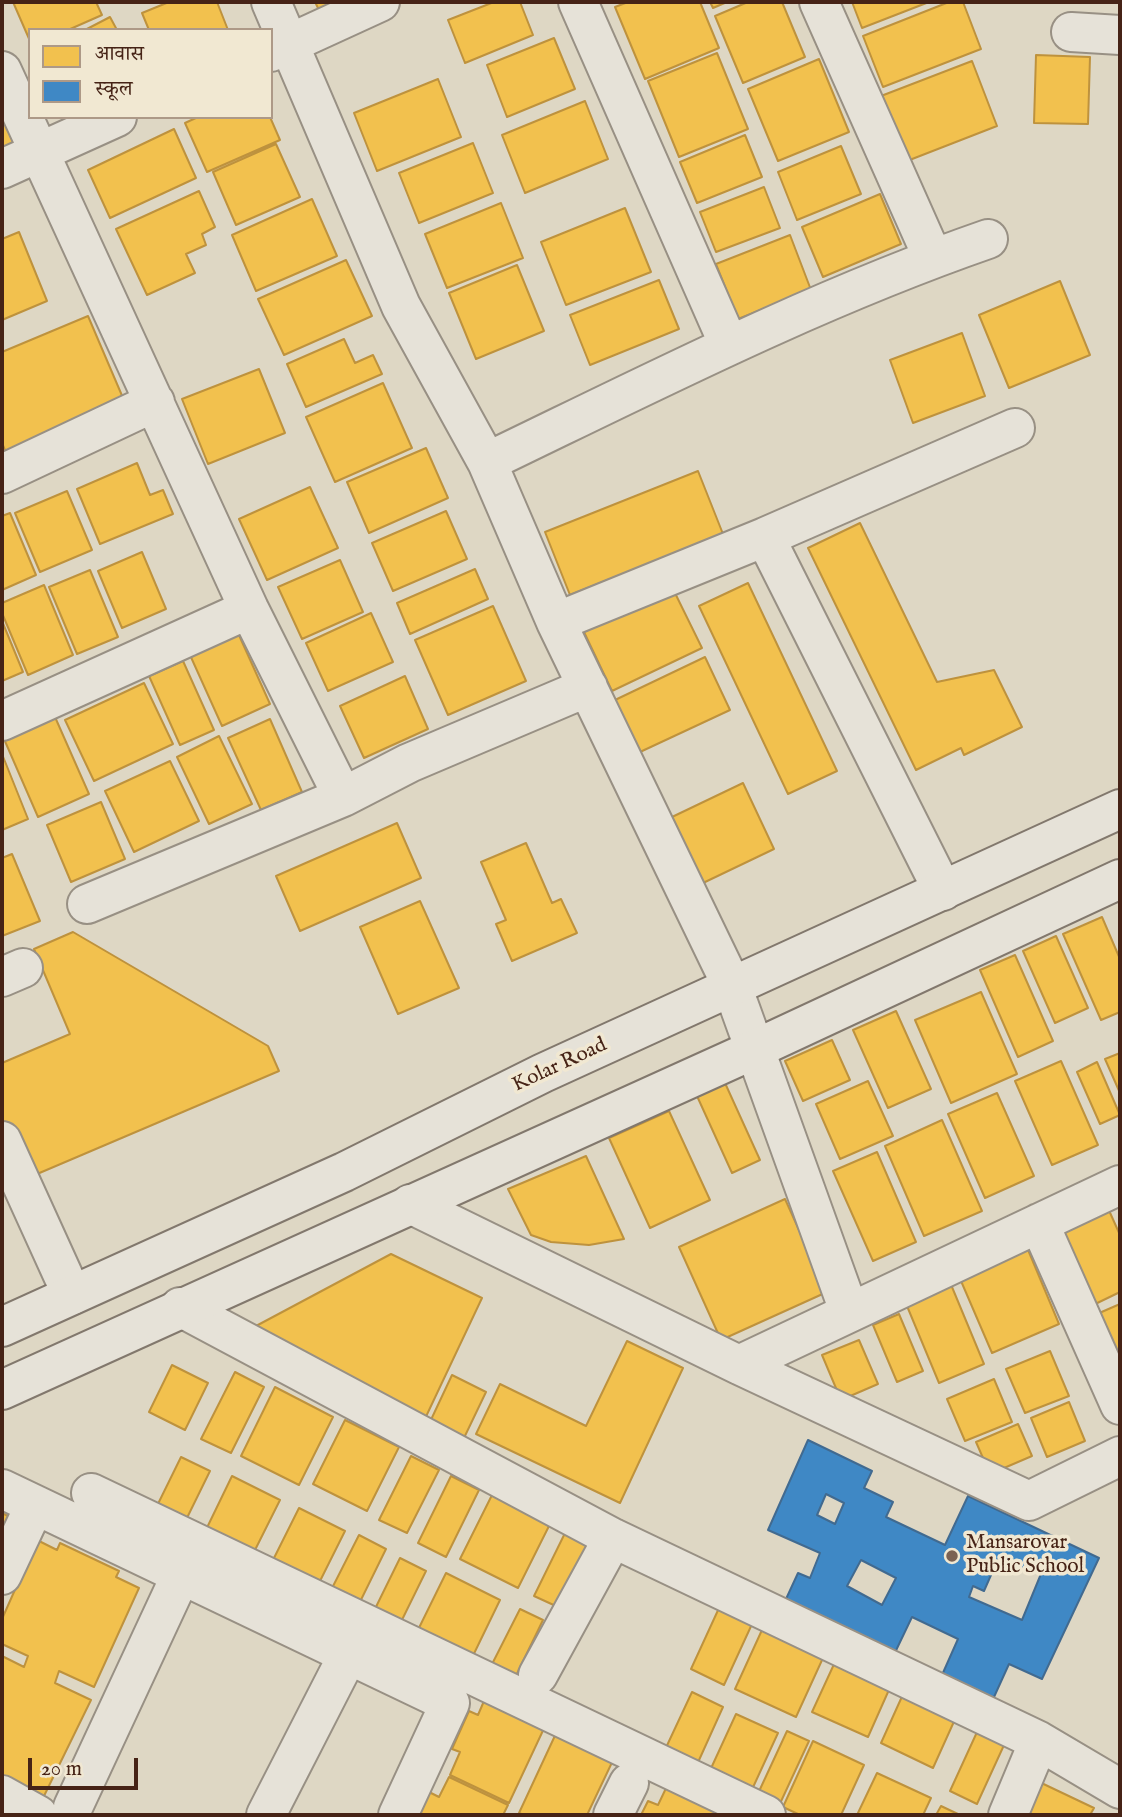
<!DOCTYPE html>
<meta charset="utf-8">
<style>
body{margin:0}
#map{position:relative;width:1122px;height:1817px;overflow:hidden;background:#ded7c4;font-family:"IM FELL English","Noto Serif Devanagari",serif}
canvas{display:block}
.frame{position:absolute;inset:0;border:4px solid #462316;pointer-events:none}
.legend{position:absolute;left:28px;top:28px;width:245px;height:91px;box-sizing:border-box;background:#f1e8d2;border:2px solid #ad9987;margin:0;padding:9px 12px;list-style:none;font-size:21px;color:#462316}
.legend li{display:flex;align-items:center;gap:14px;height:35px}
.legend b{width:35px;border:2px solid #ad9987}
.scale{position:absolute;left:28px;top:1758px;width:110px;height:32px;box-sizing:border-box;border:4px solid #462316;border-top:0;padding-left:9px;font-size:21px;line-height:24px;white-space:nowrap;color:#462316;-webkit-text-stroke:5px #f1e8d2;paint-order:stroke}
</style>
<div id="map">
<canvas width="1122" height="1817"></canvas>
<div class="frame"></div>
<ul class="legend">
<li><b style="height:19px;background:#f2c14e"></b>आवास</li>
<li><b style="height:19px;background:#3f88c5"></b>स्कूल</li>
</ul>
<div class="scale">20 m</div>
</div>
<script>
const ctx = document.querySelector('canvas').getContext('2d');
ctx.lineJoin = 'round';
function fillPath(path, color) {
  ctx.fillStyle = color;
  ctx.fill(path, 'evenodd');
}
function strokePath(path, color, width, dash) {
  ctx.strokeStyle = color;
  ctx.lineWidth = width;
  ctx.lineCap = dash ? 'butt' : 'round';
  ctx.setLineDash(dash || []);
  ctx.stroke(path);
}
function label(font, color, halo, rows, align = 'center') {
  ctx.font = font + ' "IM FELL English",serif';
  ctx.lineWidth = 7;
  ctx.setLineDash([]);
  ctx.textBaseline = 'middle';
  ctx.strokeStyle = halo;
  ctx.fillStyle = color;
  for (const [text, x, y, turn = 0] of rows) {
    ctx.save();
    ctx.translate(x, y);
    ctx.rotate((+turn || 0) * Math.PI / 180);
    ctx.textAlign = isNaN(turn) ? turn : align;
    if (halo) ctx.strokeText(text, 0, 0);
    ctx.fillText(text, 0, 0);
    ctx.restore();
  }
}
const homes = new Path2D(`
 M13,2h83l6,13 -34,15h-38v11z
 M169,2h48l11,28h-79l-7,-17z
 M315,2h30l-24,12z
 M494,2h26l13,33 -68,28 -17,-43z
 M628,2h72l19,46 -74,31 -30,-72z
 M710,2h17l-14,6z
 M748,2h34l23,55 -62,26 -28,-67z
 M852,2h77l-67,26z
 M949,2h14l18,47 -98,38 -20,-51z
 M110,17l7,13h-32z
 M554,38l21,51 -68,28 -20,-52z
 M717,53l31,76 -69,28 -31,-76z
 M1036,55l54,2 -2,67 -54,-1z
 M819,59l30,73 -71,29 -30,-72z
 M972,61l25,65 -90,35 -26,-65z
 M438,79l23,58 -84,34 -23,-58z
 M585,101l23,58 -83,34 -23,-58z
 M2,107l16,35 -16,8z
 M198,117h72l10,23 -73,32 -22,-49z
 M174,129l22,49 -86,40 -22,-48z
 M745,135l17,42 -65,26 -17,-41z
 M473,143l20,50 -74,30 -20,-50z
 M276,144l24,53 -64,28 -23,-53z
 M841,146l20,48 -64,26 -19,-48z
 M764,187l16,41 -64,24 -16,-40z
 M199,191l16,36 -13,7 4,11 -20,9 9,19 -48,22 -31,-66z
 M880,194l21,50 -78,33 -21,-50z
 M312,199l25,57 -81,35 -24,-56z
 M501,203l22,55 -76,30 -22,-54z
 M625,208l26,64 -85,33 -25,-63z
 M19,232l28,69 -45,19v-81z
 M790,235l21,55 -73,29 -22,-55z
 M346,260l26,56 -88,39 -26,-56z
 M517,265l27,66 -68,28 -27,-66z
 M659,280l20,49 -89,36 -20,-50z
 M1060,281l30,74 -81,33 -30,-73z
 M88,316l38,89 -119,50 -5,-12v-91z
 M962,333l23,63 -72,27 -23,-63z
 M344,339l11,24 18,-8 9,19 -76,33 -19,-43z
 M259,369l26,64 -77,31 -26,-65z
 M383,383l29,65 -77,34 -29,-65z
 M426,448l22,50 -79,35 -22,-51z
 M137,463l13,32 13,-5 10,24 -73,30 -23,-55z
 M698,471l25,63 -153,61 -25,-63z
 M310,487l28,61 -71,32 -28,-61z
 M67,491l25,59 -52,22 -25,-59z
 M446,511l21,48 -74,32 -21,-48z
 M10,513l26,62 -34,15v-74z
 M860,523l77,159 57,-12 28,57 -58,28 -3,-7 -45,22 -108,-222z
 M142,552l24,57 -44,19 -24,-57z
 M340,560l23,52 -61,27 -24,-52z
 M475,569l13,30 -78,35 -13,-31z
 M90,570l28,67 -41,17 -28,-67z
 M748,583l89,188 -49,23 -89,-188z
 M44,585l29,70 -45,20 -26,-62v-10z
 M673,589l29,59 -90,43 -28,-59z
 M493,606l33,75 -78,34 -33,-75z
 M371,613l22,49 -65,29 -22,-48z
 M2,621l21,51 -21,9z
 M238,633l32,71 -48,22 -32,-71z
 M705,657l25,53 -90,42 -25,-52z
 M183,661l31,69 -34,15 -31,-69z
 M405,676l23,53 -64,29 -24,-52z
 M144,683l29,61 -79,37 -29,-61z
 M55,717l34,77 -51,23 -34,-78z
 M270,719l32,73 -41,18 -33,-72z
 M219,736l33,68 -43,20 -32,-67z
 M2,754l26,65 -26,11z
 M170,761l29,60 -65,31 -29,-61z
 M743,783l31,66 -71,34 -31,-66z
 M101,802l24,57 -54,23 -24,-57z
 M397,823l24,55 -121,53 -24,-55z
 M526,843l26,60 9,-4 16,34 -65,28 -16,-37 10,-4 -25,-58z
 M12,854l28,67 -38,15v-78z
 M420,901l39,87 -61,26 -38,-87z
 M1102,917l18,42v53l-19,8 -38,-86z
 M73,932l195,114 11,25 -256,109 -21,-49v-68l68,-29 -36,-85z
 M1056,936l32,72 -33,15 -32,-72z
 M1015,955l38,86 -35,16 -38,-87z
 M981,992l36,82 -66,29 -36,-83z
 M896,1011l35,78 -43,19 -35,-78z
 M832,1040l18,40 -47,21 -18,-40z
 M1120,1053v40l-15,-34z
 M1061,1061l37,84 -46,20 -37,-84z
 M1097,1062l23,53 -20,9 -23,-52z
 M720,1072l40,88 -28,13 -40,-88z
 M868,1081l25,55 -53,23 -24,-55z
 M997,1093l37,83 -49,22 -37,-84z
 M669,1111l41,89 -60,28 -41,-90z
 M942,1120l40,91 -58,25 -39,-90z
 M877,1152l39,90 -43,19 -40,-90z
 M586,1156l38,83 -35,6 -38,-3 -20,-7 -23,-46z
 M785,1199l42,93 -106,48 -42,-93z
 M1107,1206l13,29v57l-33,16 -35,-77z
 M1026,1245l33,79 -67,29 -34,-79z
 M391,1254l91,44 -60,127 -181,-91z
 M947,1275l37,89 -45,19 -37,-89z
 M1120,1304v61l-23,-51z
 M899,1314l24,57 -26,11 -24,-57z
 M859,1340l19,44 -37,16 -19,-45z
 M627,1341l56,27 -63,135 -144,-69 24,-50 86,42z
 M1050,1351l19,45 -44,17 -19,-44z
 M172,1365l36,18 -23,47 -36,-18z
 M235,1372l29,15 -33,66 -30,-14z
 M452,1375l34,17 -23,48 -34,-16z
 M994,1379l18,43 -47,19 -18,-42z
 M275,1387l58,30 -34,68 -58,-29z
 M1069,1402l16,39 -38,16 -16,-39z
 M345,1420l54,27 -32,64 -54,-27z
 M1018,1424l14,32 -42,18 -14,-32z
 M411,1456l28,14 -32,63 -28,-13z
 M181,1457l29,14 -27,55 -29,-14z
 M232,1476l48,24 -32,64 -47,-24z
 M451,1476l28,14 -33,67 -28,-14z
 M493,1493l58,29 -33,66 -58,-29z
 M299,1508l46,23 -33,66 -46,-23z
 M2,1513l8,4 -8,19z
 M568,1527l24,12 -34,68 -24,-11z
 M359,1535l27,14 -32,65 -28,-14z
 M37,1540l20,10 3,-7 59,28 -3,6 23,11 -45,99 -35,-16 -4,12 36,17 -48,98 -41,-21v-121l22,11 4,-11 -26,-12v-25z
 M400,1558l26,13 -29,59 -26,-13z
 M446,1573l54,27 -33,68 -54,-28z
 M725,1595l33,16 -34,74 -33,-16z
 M520,1609l23,11 -32,66 -24,-12z
 M767,1619l61,28 -32,70 -61,-28z
 M841,1649l55,25 -28,63 -56,-25z
 M909,1681l52,25 -28,62 -52,-25z
 M692,1692l31,15 -28,62 -32,-15z
 M487,1694l60,28 -38,81 -59,-28 10,-23 -8,-3 17,-38 9,4z
 M736,1714l42,19 -29,63 -42,-19z
 M983,1719l27,13 -33,72 -27,-13z
 M559,1727l57,27 -29,61h-63l-5,-2z
 M787,1731l22,10 -32,69 -22,-10z
 M813,1741l51,24 -23,50h-41l-17,-8z
 M877,1773l54,25 -8,17h-66z
 M449,1777l59,28 -5,10h-85l11,-23 10,5z
 M1033,1779l61,29 -4,7h-74z
 M668,1784l56,26 -3,5h-80l7,-14 10,4z
 M941,1806l19,9h-24z`);
const schools = new Path2D(`
 M808,1440l64,31 -8,17 29,14 -7,15 59,28 23,-49 131,62 -57,121 -33,-15 -20,44 -51,-24 20,-45 -46,-22 -22,46 -110,-51 18,-39 12,5 10,-25 -52,-23zM826,1494l18,9 -9,21 -18,-9zM998,1559l32,14 3,-8 10,4 -21,51 -53,-23 4,-11 11,5zM861,1560l35,18 -14,27 -35,-19z`);
const minor = new Path2D(`
 M271,2l130,304 86,156 69,160 176,364 117,325
 M578,2l151,343
 M819,2l114,256
 M1071,32l49,3
 M271,52l109,-50
 M2,71l247,538 94,188
 M2,169l115,-52
 M487,462c164,-79 328,-163 501,-223
 M2,474l153,-72
 M765,537l178,354
 M556,622l209,-85 250,-109
 M2,721l247,-112
 M87,904l256,-107 66,-34 179,-76
 M2,977l21,-9
 M2,1141l70,154
 M410,1204l329,161 290,136 91,-45
 M1039,1223l81,182
 M180,1307l433,231 426,203 81,48
 M739,1365l381,-180
 M2,1489l448,214 -52,112
 M91,1493l675,322
 M2,1575l33,-70
 M538,1675l75,-137
 M2,1795l36,20
 M73,1807l108,-232
 M266,1815l82,-160
 M613,1815l16,-32
 M1008,1815l31,-74`);
const secondary = new Path2D(`
 M2,1327l342,-155 199,-99 577,-264
 M2,1390l751,-340 367,-171`);
const markers = [
 [952,1556,7,"#7b6253"]
];
const streetNames = [
 ["Kolar Road",560,1066,-25]
];
const poiNames = [
 ["Mansarovar",966,1544],
 ["Public School",966,1568]
];
fillPath(homes, '#f2c14e');
strokePath(homes, '#be923d', 2);
fillPath(schools, '#3f88c5');
strokePath(schools, '#416a90', 2);
strokePath(minor, '#989084', 42);
strokePath(secondary, '#82786d', 42);
strokePath(minor, '#e6e2d8', 38);
strokePath(secondary, '#e6e2d8', 38);
for (const [x, y, r, color] of markers) {
  const dot = new Path2D();
  dot.arc(x, y, r, 0, 2 * Math.PI);
  ctx.fillStyle = color;
  ctx.fill(dot);
  strokePath(dot, '#f1e8d2', 2.5);
}
label('21px', '#462316', '#f1e8d2', streetNames);
label('21px', '#462316', '#f1e8d2', poiNames, 'left');
</script>
